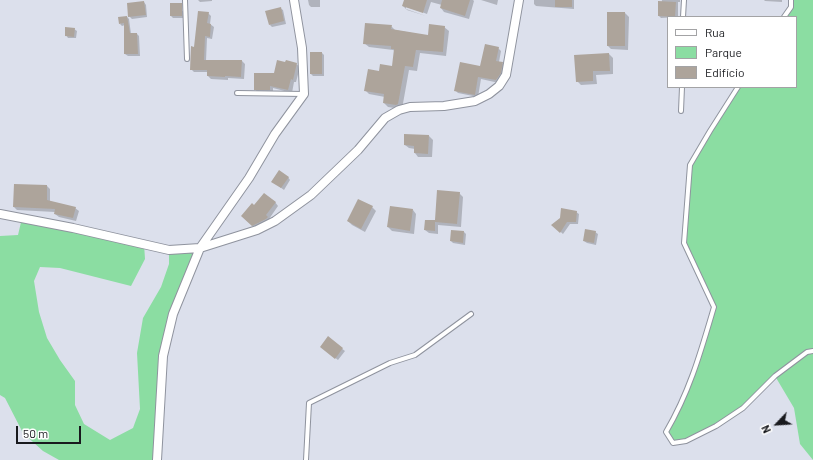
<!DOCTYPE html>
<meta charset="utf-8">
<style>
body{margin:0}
#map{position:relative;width:813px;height:460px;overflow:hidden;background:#dce0ec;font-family:Barlow,sans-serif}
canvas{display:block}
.legend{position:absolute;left:667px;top:16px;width:130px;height:72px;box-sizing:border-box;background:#fff;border:1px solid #a3a3a5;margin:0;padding:5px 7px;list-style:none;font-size:12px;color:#191a1e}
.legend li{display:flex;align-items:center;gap:8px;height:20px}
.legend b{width:20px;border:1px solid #a3a3a5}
.north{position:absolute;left:757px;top:404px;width:40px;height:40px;-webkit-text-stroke:3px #fff;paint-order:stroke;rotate:245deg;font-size:11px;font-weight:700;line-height:16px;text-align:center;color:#191a1e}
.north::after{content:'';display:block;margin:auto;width:14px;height:18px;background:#191a1e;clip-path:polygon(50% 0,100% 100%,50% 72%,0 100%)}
.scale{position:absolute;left:16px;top:426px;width:65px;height:18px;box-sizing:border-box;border:2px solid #191a1e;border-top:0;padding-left:5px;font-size:12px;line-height:14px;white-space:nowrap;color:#191a1e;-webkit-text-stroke:3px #fff;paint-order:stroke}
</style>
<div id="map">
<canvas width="813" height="460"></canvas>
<ul class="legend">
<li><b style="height:5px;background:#fff"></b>Rua</li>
<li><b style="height:11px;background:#8bdda2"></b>Parque</li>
<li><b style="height:11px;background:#ada49b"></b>Edifício</li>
</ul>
<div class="north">N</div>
<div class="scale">50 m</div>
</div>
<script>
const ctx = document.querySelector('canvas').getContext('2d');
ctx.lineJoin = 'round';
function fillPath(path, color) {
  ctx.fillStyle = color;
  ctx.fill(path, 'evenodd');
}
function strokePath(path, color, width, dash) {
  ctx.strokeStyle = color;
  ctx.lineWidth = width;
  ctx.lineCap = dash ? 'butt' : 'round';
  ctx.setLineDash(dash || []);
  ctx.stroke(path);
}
const green = new Path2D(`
 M791,0h22v460l-13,-16 -6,-36 -19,-32c-28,28 -62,62 -102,67l-7,-11 28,-59 20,-66 -30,-64 6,-78 48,-78h58v-70h-12l7,-10z
 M22,218l122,26 1,15 -14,27 -71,-18 -20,-1 -6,14 5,31 8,26 13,22 15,21v24l9,19 26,16 23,-12 7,-19 -3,-56 6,-35 18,-31 8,-23v-14l31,-2 -37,108 -6,104h-98l-16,-9 -20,-18 -18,-35 -5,-3v-159l18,-1z`);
const shadow = new Path2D(`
 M198,0h14v1l-12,1z
 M308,0h12v7h-9l-2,-2z
 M405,0h68l1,1 -5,18 -25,-7 -3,-4 1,-3 -11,-3 -4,12 -21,-8v3l20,7 -19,-6 -4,-4z
 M481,0h17l-1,5z
 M534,0h40v9l-38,-3 -2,-2z
 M662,0h18v2h-2v15l-17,1 -2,-2z
 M764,0h18v2l-17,-1z
 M144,2l2,3 1,12 -15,2 -3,-3z
 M280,8l3,2 3,14 -14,3 -2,-2z
 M181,10l3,2v6h-11l-2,-2z
 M208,13l3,3 -1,8 4,3 -2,12 -5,-1 -1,23h36l3,3 -1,15 -16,-1v2l-17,-1 -3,-3v-4h-14l-3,-3 4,-21z
 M625,13l4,4 -1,33 -17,-1 -3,-3z
 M127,17l2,2 2,15h6l2,2 1,20h-12l-3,-2v-29l-3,1 -2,-2z
 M391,26l4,4 34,6 15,-9 5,4 -3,25 -26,-3 -3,18 -8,-1 -7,39h-1l-13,-2 -4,-4 1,-6 -16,-3 -4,-4 15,-18 13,-5 2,-16 -2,-1 -24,-3 -5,-4z
 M74,29l3,2 -1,7h-8l-2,-3z
 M498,48l3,3 -2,11 3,1 3,3 -6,17 -18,-4 -3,18 -20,-4 -3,-3 26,-23z
 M322,53l2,2v21h-11l-2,-2z
 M609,54l4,4v16l-17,1 1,9 -16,1 -4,-4z
 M296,64l4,3 -4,15h-2l-2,11 -19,-5v4l-15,1 -3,-4 20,-15z
 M429,136l4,4 -1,17h-14l-3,-4v-4l-6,-1 -4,-3z
 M288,177l2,3 -6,10 -11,-8z
 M47,186l3,3v13l25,6 4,3 -3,10 -17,-4 -4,-3v-2l-38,-2 -3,-3z
 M459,193l4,4 -2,30 -23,-2v9l-9,-1 -4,-3 1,-9h10z
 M275,202l3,4 -9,13 2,2 -15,8 -11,-10 10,-13z
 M372,207l4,4 -11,21 -13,-7 -4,-4z
 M413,210l3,4 -2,20 -22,-3 -4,-4z
 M576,212l3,2 -1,10h-8l-7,10 -10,-9z
 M464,232l2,2 -1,11 -12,-2 -2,-2z
 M595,232l3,2 -2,11 -9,-2 -3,-2z
 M328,338l17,13 -7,9 -14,-11z`);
const building = new Path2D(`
 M404,0h23l-4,13 -21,-7z
 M442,0h28l-5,16 -25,-8z
 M555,0h17v7h-17z
 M144,1l2,14 -18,2 -1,-14z
 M658,1l18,1 -1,15 -17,-1z
 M170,3h12v13h-12z
 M281,7l3,14 -15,4 -4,-14z
 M198,11l11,1 -2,11 4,1 -1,13 -5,-1 -1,24h38l-1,17 -16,-1v1l-18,-1v-6h-17l1,-24 3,1z
 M607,12h18v34h-18z
 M127,16l3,17h7l1,21h-14v-31l-5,1 -1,-7z
 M365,23l27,2 -1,4 37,6 1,-11 16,2 -2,26 -27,-2 -3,17 -8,-1 -7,38 -2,1 -13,-2 1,-9 -20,-3 4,-22 11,2 1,-7 12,2 2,-17h-3v-3l-28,-2z
 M65,27l10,1 -1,9 -9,-1z
 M485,44l14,3 -3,14 7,1 -2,11 -5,7 -18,-3 -3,18 -21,-4 6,-29 20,4z
 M310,52h12v22h-12z
 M609,53l1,18h-17v10l-17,1 -2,-27z
 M277,60l8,2 1,-2 11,3 -4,17 -2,-1 -3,11 -18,-4v4h-16v-17h20z
 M404,134l25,1 -1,19 -14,-1v-7l-10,-1z
 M279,170l10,7 -8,11 -10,-6z
 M14,184l33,1v15l29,7 -3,11 -19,-4 1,-5 -42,-2z
 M437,190l23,2 -3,32 -22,-2v9l-11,-1 1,-10h10z
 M264,193l12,9 -10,13 2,2 -2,2 -14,7 -11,-10 11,-13 2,2z
 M358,199l15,7 -12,23 -14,-8z
 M390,206l23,3 -3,22 -23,-4z
 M561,208l16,3 -1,11h-9l-7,11 -9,-8 9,-7z
 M585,229l11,2 -2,12 -11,-2z
 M451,230l13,1 -1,12 -13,-2z
 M328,336l15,12 -8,11 -15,-12z`);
const service = new Path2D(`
 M185,0l2,59
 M683,17l1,-17
 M784,17l7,-10v-7
 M738,87l-28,44 -20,34 -6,78 30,64c-13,44 -24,84 -48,125l7,11 13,-2 30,-15 27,-18 32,-32 32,-24 6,-1
 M237,93l67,1
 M681,111l1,-24
 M306,460l3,-57 81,-40 25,-8 56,-41`);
const minor = new Path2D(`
 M0,214l73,14 96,22 31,-2 57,-18 18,-9 36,-26 47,-45 27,-32 14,-8 11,-3 34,-1 31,-5 14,-7 10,-8 7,-11 13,-75
 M157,460l6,-104 10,-42 27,-66 49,-70 26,-44 29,-40 -2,-46 -8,-48`);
fillPath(green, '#8bdda2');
fillPath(shadow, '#0003');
fillPath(building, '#ada49b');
strokePath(service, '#8f939e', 6);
strokePath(minor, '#8f939e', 10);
strokePath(service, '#fff', 4);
strokePath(minor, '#fff', 8);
</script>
